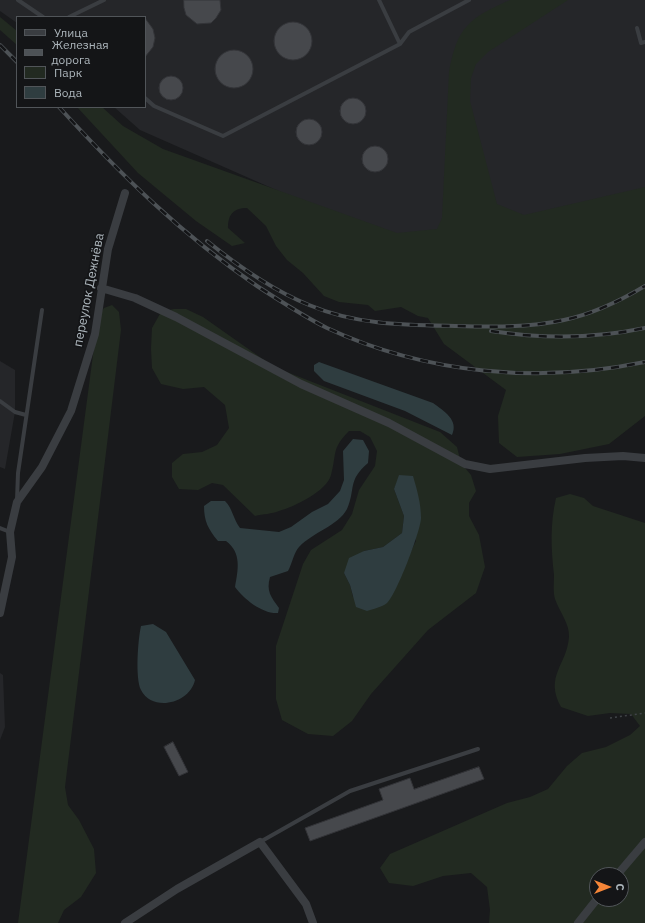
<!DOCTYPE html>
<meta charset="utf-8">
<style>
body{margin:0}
#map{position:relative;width:645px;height:923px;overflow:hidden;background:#191a1c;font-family:"IBM Plex Sans",sans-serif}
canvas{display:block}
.legend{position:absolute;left:16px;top:16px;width:130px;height:92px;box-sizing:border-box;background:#141517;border:1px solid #515559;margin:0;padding:5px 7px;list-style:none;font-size:12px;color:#acb5bb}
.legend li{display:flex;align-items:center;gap:8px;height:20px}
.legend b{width:20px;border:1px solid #515559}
.north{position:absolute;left:589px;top:867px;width:40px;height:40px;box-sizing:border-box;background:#141517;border:1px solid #515559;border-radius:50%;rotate:90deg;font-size:11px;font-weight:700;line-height:16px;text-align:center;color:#acb5bb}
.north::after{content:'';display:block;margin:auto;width:14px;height:18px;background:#f58538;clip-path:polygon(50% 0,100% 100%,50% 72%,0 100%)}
</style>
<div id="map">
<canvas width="645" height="923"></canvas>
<ul class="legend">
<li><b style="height:5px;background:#3a3d41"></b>Улица</li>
<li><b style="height:5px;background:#4d5256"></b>Железная дорога</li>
<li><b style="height:11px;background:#222a21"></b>Парк</li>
<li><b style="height:11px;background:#2f3d40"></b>Вода</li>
</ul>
<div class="north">С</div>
</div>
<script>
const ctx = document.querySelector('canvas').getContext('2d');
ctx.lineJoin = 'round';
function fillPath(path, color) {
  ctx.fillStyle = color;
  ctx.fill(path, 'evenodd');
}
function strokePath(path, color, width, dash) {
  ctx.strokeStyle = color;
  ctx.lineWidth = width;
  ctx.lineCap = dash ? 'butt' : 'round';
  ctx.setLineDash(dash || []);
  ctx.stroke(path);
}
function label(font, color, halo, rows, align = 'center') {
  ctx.font = font + ' "IBM Plex Sans",sans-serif';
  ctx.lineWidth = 3.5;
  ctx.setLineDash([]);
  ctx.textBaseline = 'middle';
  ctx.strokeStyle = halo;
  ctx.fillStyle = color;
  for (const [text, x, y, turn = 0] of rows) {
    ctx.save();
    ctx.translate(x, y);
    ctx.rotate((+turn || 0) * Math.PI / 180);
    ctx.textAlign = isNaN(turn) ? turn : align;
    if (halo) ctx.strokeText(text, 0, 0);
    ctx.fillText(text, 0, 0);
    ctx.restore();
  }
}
const built = new Path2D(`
 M0,0h645v192l-244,53 -261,-115 -26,-23h31v-90h-128v6l-17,-12z
 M0,361l15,9v42l-10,57 -5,-2z
 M0,673l3,2 2,52 -5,13z`);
const green = new Path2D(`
 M510,0h58l-80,52 -12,12 -5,14 -1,23 27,103 27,11 121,-28v229l-36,28 -49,10 -43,3 -18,-14 -1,-27 8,-26 -62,-46 -16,-26 -10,-2 -17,-9 -26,4 -7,-6 -29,-3 -15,-6 -21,-23 -16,-13 -11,-14 -10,-20 -19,-18c-14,0 -19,7 -19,20l17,15 -13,3 -36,-25 -58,-48 -61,-66h25l21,19 40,23 234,84 40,-4 5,-11 7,-146c8,-45 20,-54 61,-72z
 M0,17l17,14v14l-17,-15z
 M112,305l7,7 2,18 -56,457 3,18 11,15 15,29 2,24 -15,24 -17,13 -6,13h-40l80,-606 6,-9z
 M174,309h12l17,8 71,50 166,65 17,15 4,16 10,12 5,16 -7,12v13l10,19 6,32 -9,26 -48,37 -57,64 -19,27 -19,15 -25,-2 -26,-14 -6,-21v-53l27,-82 8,-14 31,-20 10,-16 7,-24 16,-24 2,-15 -7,-14 -10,-6h-11c-18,18 -12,23 -18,44 -4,16 -37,32 -52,36 -7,3 -16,3 -24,5l-32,-31 -11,-2 -14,7 -19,-1 -7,-12v-14l11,-9 19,-2 15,-7 12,-17 -4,-23 -21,-18 -21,2 -22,-5 -9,-16 -1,-19 1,-21 9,-16zM400,475l16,66 -7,14 -56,42 -3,-12 -6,-12 20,-22 19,-4 19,-14 2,-17 -10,-27z
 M570,494l14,4 9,8 52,17v400h-156l1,-13 -3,-23 -16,-14 -28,3 -30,10 -24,-3 -9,-15 10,-14 117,-51 23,-6 18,-8 19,-23 15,-13 24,-6 24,-12 10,-9 -9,-12 -21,-1 -22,3 -27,-9c-17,-31 6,-42 8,-70 1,-13 -10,-26 -14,-38 -2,-7 -1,-16 -1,-24 -3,-27 -4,-51 2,-77zM597,875h24v24h-24z`);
const water = new Path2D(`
 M319,362l114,41c11,8 26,17 19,32l-47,-24 -81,-30 -10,-10v-6z
 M353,439l10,1 6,11 -1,12c-21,18 -12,26 -21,46 -9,17 -34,23 -48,38 -5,5 -7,17 -11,24l-18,6c-4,14 1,20 9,31l-1,5c-16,1 -34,-14 -43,-26 3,-17 7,-34 -9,-46h-8c-10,-12 -14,-20 -14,-35l7,-5h14c8,8 8,18 15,27l39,4 12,-5 21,-15 16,-8 12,-13 4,-11 -1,-29z
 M399,475l14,1c4,14 8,27 8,42 0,12 -25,78 -34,85 -5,4 -14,6 -20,8l-11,-4 -6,-22 -6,-12 5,-15 15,-7 19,-4 19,-14 2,-17 -10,-27z
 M153,624l13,8 29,48c-5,23 -42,33 -54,10 -6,-12 -3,-51 0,-64z`);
const building = new Path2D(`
 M184,0h36l1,10 -5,8 -5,5 -14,1 -11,-9 -2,-7z
 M145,18l8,11 2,9 -2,9 -8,10z
 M274 41a19 19 0 1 1 38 0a19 19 0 1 1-38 0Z
 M215 69a19 19 0 1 1 38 0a19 19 0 1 1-38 0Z
 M159 88a12 12 0 1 1 24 0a12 12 0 1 1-24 0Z
 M340 111a13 13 0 1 1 26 0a13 13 0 1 1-26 0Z
 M296 132a13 13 0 1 1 26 0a13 13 0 1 1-26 0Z
 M362 159a13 13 0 1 1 26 0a13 13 0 1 1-26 0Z
 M173,742l15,30 -9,4 -15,-29z
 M479,767l5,12 -174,62 -5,-13 78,-28 -4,-11 31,-11 4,11z`);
const path = new Path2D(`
 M610,718l35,-5`);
const service = new Path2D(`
 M18,0l25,17
 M379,0l21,44
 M69,17l35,-17
 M637,28l4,15 4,-1
 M145,98l9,8 69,30 177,-92 9,-12 60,-32
 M0,401l15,11 11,3
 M17,500l1,-27 24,-163
 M0,528l10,4
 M260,842l90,-51 128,-42`);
const minor = new Path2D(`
 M101,288l34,10 41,19 125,67 88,39 76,41 25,5 95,-11 38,-2 22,2
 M0,613l12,-56 -2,-25 7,-30 25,-35 29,-56 24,-77 13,-85 17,-56
 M617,875l28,-33
 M125,923l52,-34 83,-47 46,62 7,19
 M578,923l19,-24`);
const rail = new Path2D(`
 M0,45l17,17
 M59,107c61,67 123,128 198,179 23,15 46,30 70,42 99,46 212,56 318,34
 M207,241c31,25 65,49 102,64 47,20 96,20 146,21 37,1 73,2 109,-6 29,-6 56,-19 81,-34
 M491,331c52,8 102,8 154,-3`);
const streetNames = [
 ["переулок Дежнёва",89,290,-79]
];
fillPath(built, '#252629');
fillPath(green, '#222a21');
fillPath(water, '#2f3d40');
fillPath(building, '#46484c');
strokePath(building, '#333438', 1);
strokePath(path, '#404448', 1.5, [2, 3]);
strokePath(service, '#3a3d41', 4);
strokePath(minor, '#3a3d41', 8);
strokePath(rail, '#4d5256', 4);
strokePath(rail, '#141517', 2.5, [8]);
label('13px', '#acb5bb', '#141517', streetNames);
</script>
